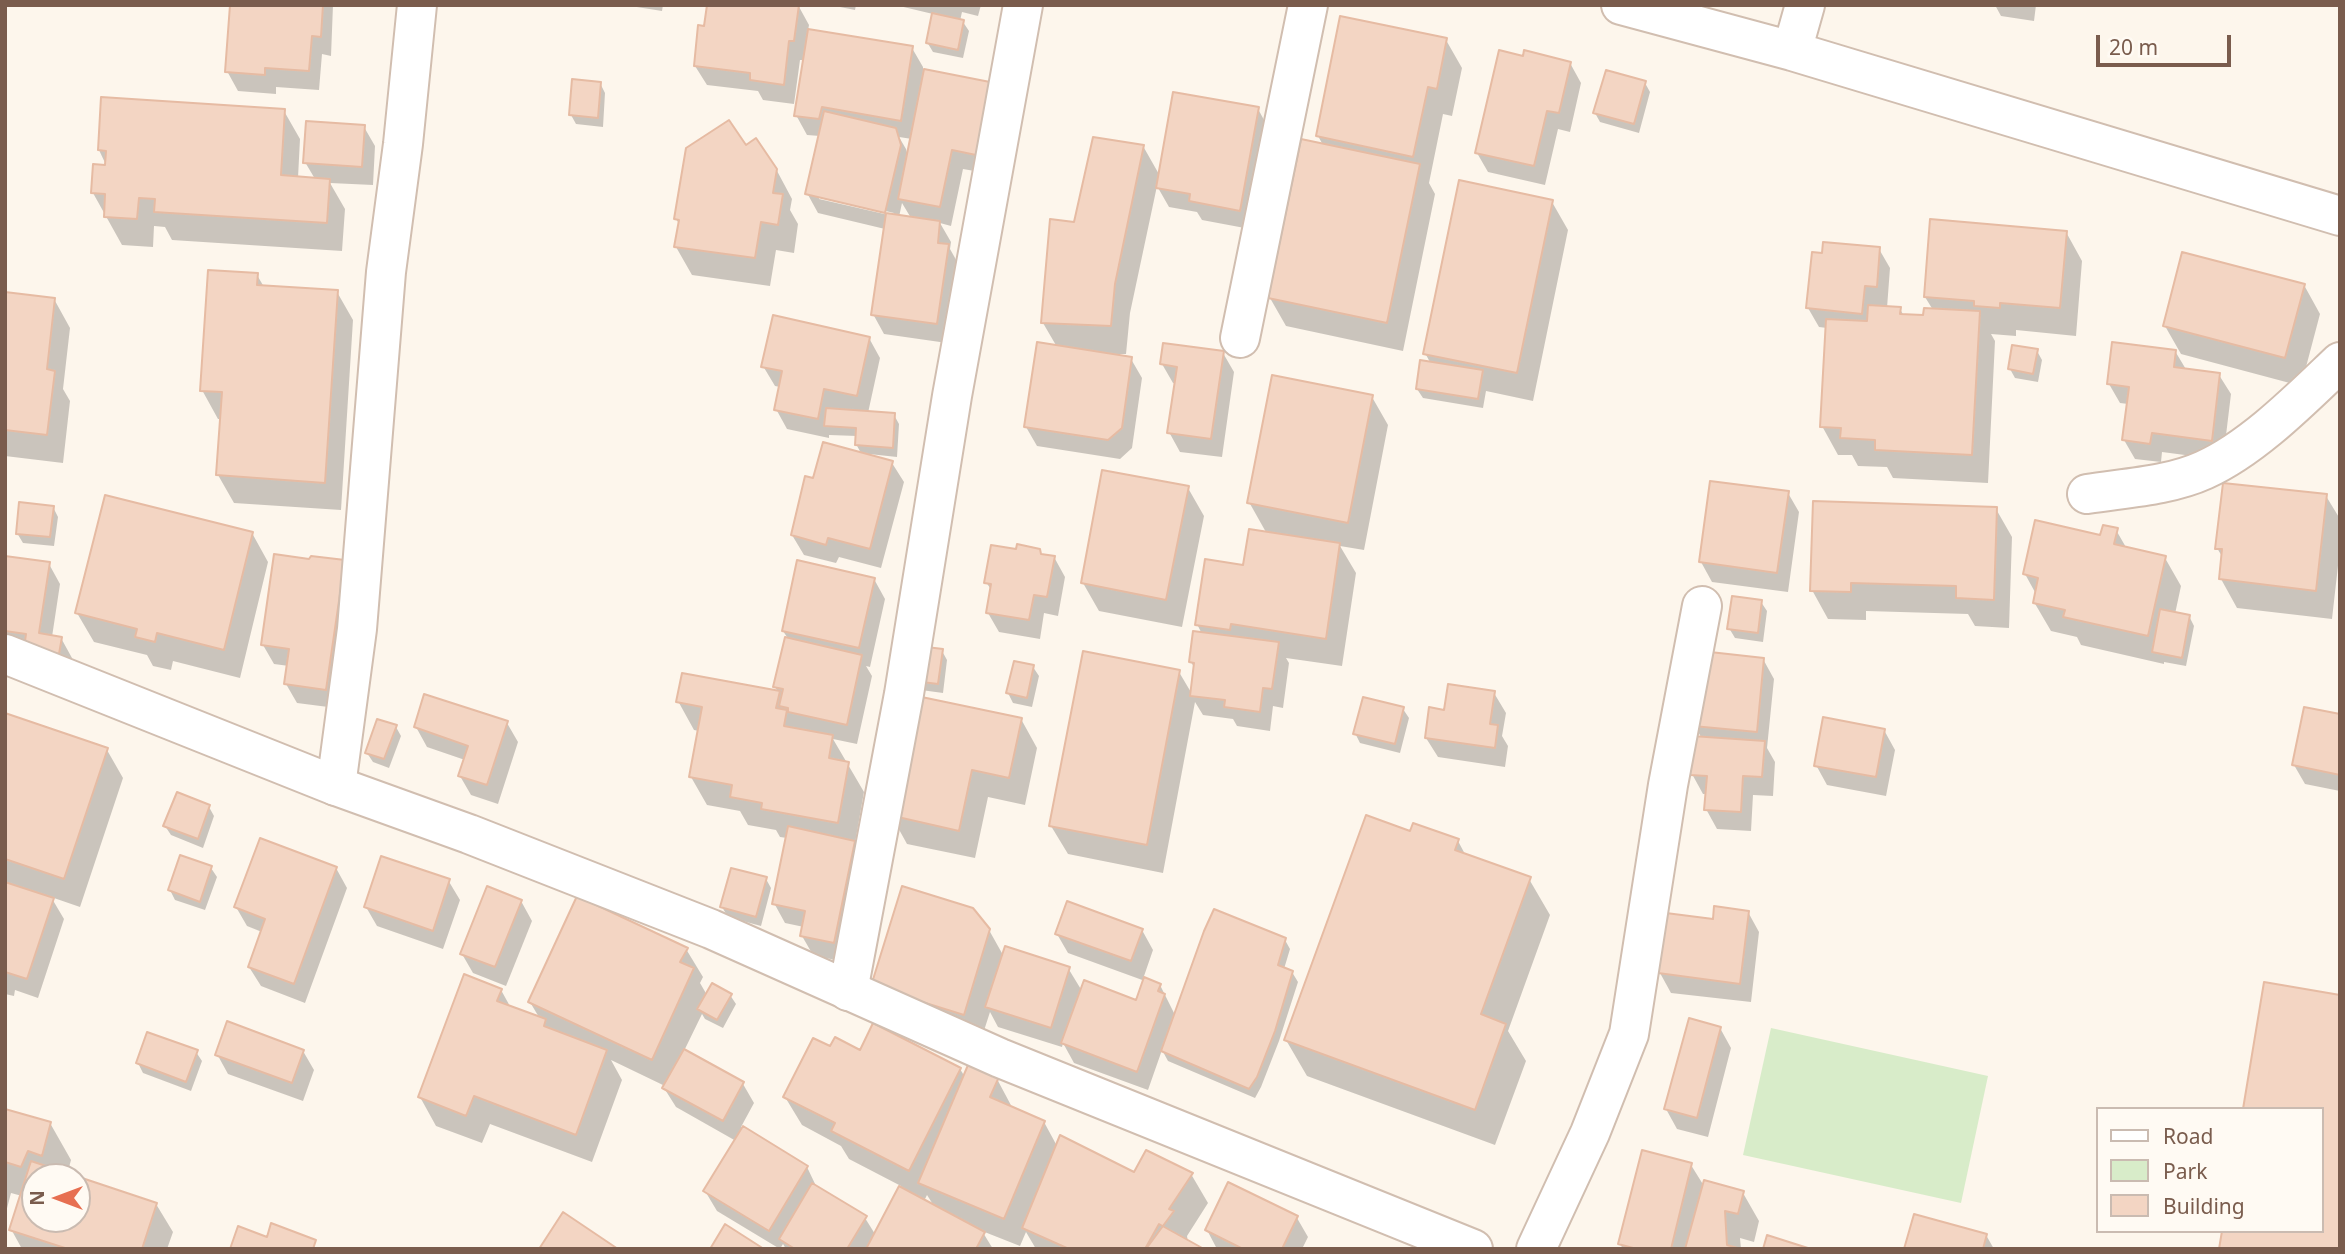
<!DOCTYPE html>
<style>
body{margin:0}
#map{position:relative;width:2345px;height:1254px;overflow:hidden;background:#fdf6ec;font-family:"Noto Sans",sans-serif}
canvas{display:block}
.frame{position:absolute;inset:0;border:7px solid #7a5c4d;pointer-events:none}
.legend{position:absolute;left:2096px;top:1107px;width:228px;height:126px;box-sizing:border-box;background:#fffaf3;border:2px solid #cabbb1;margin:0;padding:9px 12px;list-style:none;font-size:21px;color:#7a5c4d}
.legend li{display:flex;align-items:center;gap:14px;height:35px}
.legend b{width:35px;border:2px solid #cabbb1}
.north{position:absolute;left:21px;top:1163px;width:70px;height:70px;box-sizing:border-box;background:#fffaf3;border:2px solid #cabbb1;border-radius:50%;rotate:270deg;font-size:19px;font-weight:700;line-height:28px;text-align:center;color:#7a5c4d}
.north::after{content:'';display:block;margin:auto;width:24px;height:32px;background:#e76f51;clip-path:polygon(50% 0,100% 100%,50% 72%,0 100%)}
.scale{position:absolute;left:2096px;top:35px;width:135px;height:32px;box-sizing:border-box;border:4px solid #7a5c4d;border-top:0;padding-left:9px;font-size:21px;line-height:24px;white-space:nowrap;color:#7a5c4d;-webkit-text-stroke:5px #fffaf3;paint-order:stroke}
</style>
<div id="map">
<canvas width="2345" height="1254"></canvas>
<div class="frame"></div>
<ul class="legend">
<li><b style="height:9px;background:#fff"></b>Road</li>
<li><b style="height:19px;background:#d8ecc9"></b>Park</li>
<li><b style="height:19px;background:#f3d5c3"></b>Building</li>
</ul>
<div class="north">N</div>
<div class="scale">20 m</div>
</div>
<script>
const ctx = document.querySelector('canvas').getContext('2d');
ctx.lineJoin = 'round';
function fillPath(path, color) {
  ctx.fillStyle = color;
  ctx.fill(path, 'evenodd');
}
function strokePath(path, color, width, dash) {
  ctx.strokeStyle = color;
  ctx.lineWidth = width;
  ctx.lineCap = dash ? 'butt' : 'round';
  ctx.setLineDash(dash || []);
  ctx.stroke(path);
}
const green = new Path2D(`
 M1771,1028l217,48 -27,127 -218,-48z`);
const shadow = new Path2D(`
 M232,5h101l-2,51 -9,-2 -3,36 -43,-3v7l-38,-3 -11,-20z
 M624,5h39l-1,6z
 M798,5l11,20 -1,6 104,17 11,19v4l66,13 -3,89 -23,-4 -12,57 -11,-3 11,19 -1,7 9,16 -12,78 -63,-9 -11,-20 12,-85 -67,-16 -11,-20 13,-57 -13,-1 -11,-20 9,-55h-5l-6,44 -31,-4 -5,-9 -51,-6 -12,-19 11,-38zM899,137l13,2 -4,17 -2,-7zM819,195l75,18 -1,3 -74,-17zM902,203l9,15 -12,-1z
 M830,5h26l-1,5z
 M895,5h86l-3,11 -16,-4 -2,9 3,1 6,9 -6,27 -30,-6 -6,-10 6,-28z
 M1995,5h41l-2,16 -33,-5z
 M1446,40l16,28 -10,48 -9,-2 -14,69 6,11 -32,157 -117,-25 -16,-28 53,-153 -5,-9z
 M1525,58l45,5 11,20 -11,49 -12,-3 -13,56 -57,-13 -11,-19z
 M600,83l5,10 -2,34 -27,-3 -5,-9z
 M1645,83l5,9 -11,41 -39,-11 -5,-9z
 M1258,109l11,20 -19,100 -48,-9 -5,-8 -28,-5 -12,-21 -27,127 -4,41h-10l-1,2 16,3 11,19 -10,70 -12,11 -83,-13 -11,-19 31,-80 -14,-24 32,-99 68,-78 17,30z
 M284,111l16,28 -2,39 17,1 -10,-17 59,-35 11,19 -2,39 -43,-2 15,26 -3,42 -170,-11 -7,-13 -11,-1 -1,21 -31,-2 -29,-52 14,-26 -8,-17z
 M745,147l31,22 16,30 -2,11 8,14 -4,29 -18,-3 -6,36 -78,-11 -16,-28 4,-22 -4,-6z
 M1552,202l16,28 -35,171 -47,-10 -3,17 -60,-10 -6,-9 14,-25 -6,-11z
 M2066,232l16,29 -6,75 -60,-6v6l-25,-2 4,7 -7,142 -95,-5 -6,-11 -29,-1 -6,-11h-14l-16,-29 5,-98 -8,-1 -11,-19 71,-59 11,19 -3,40 13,1 4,7h20l9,-6 -8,-13z
 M257,275l7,12 73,5 16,28 -12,190 -107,-7 -16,-28 4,-56h-4l-16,-29z
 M2304,285l16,29 -19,72 -120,-32 -16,-28z
 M5,293l49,6 16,29 -7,61 7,12 -7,62 -58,-7z
 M869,338l11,20 -12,55 26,2 5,9 -2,33 -28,-3 -1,2 24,7 12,19 -23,86 -42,-11 -3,6 -32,-8 -12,-20 22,-55 48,-25 -6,-11 1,-8 -28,-1v3l-42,-9 -11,-20 4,-22 -5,-1 -12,-20z
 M2037,351l5,9 -4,22 -23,-4 -5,-9z
 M2175,351l12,20 32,4 12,19 -8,66 -61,-8 -1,10 -26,-3 -11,-19 4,-36 -8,-1 -11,-19z
 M1223,353l11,19 -12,85 -42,-5 -11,-20 7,-48 -3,-1 -11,-19z
 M1372,397l16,28 -24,125 -24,-4 16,27 -14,93 -56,-8 3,5 -6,45 -10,-2 -3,25 -33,-5 -4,-7 -30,-4 -8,-13 -32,171 -95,-19 -17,-28 128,-154 13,22 3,-25 -4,-7 11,-28 -5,-10 48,-57 22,-33 -18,-32z
 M1188,488l16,28 -22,111 -83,-16 -16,-28z
 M1788,493l11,19 -11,80 -76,-10 -11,-20z
 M2326,496l14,23v29l-8,71 -95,-11 -16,-29 2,-21 -6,-10z
 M53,507l5,10 -4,29 -31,-3 -6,-10z
 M1996,509l16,28 -3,91 -34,-2 -7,-12 -102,-3v9l-38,-1 -16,-29z
 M2116,530l11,19 38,9 16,28 -6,28 14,2 5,10 -8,40 -22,-4v2l-83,-19 -4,-8 -26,-6 -17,-29 2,-8 -11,-20z
 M252,533l16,29 -28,116 -67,-17 -2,9 -18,-4 -6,-11 -53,-13 -17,-29z
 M1039,550l3,6 12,1 11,20 -7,39 -14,-3 -4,26 -41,-7 -11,-19 4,-22 -6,-9 31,-31z
 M5,557l44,7 11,20 -8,53 9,1 11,20 -3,14 -64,-24z
 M310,561l33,1 -7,146 -39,-5 -11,-19 3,-18 -15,-2 -11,-19z
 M874,579l11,20 -15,68 -4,-1 6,10 -15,68 -24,-5 31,53 -9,51 11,19 -22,100 -31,-7 -11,-19 2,-9 -19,-4 -11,-20 13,-65 -7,-1 -4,-7 -28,-5 -8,-14 -33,-6 -16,-28 8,-46 -5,-1 -16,-29 100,-9 -3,-5 14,-47 -6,-9z
 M1761,602l6,9 -4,31 -28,-4 -6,-10z
 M942,651l5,9 -4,33 -22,-3z
 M1763,659l11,20 -7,69 8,14 -2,34 -20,-1 -2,36 -34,-2 -11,-20 1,-15h-4l-11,-20 10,-35 -7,-13z
 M1033,667l6,9 -7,31 -19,-4 -5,-10z
 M1494,693l12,20 -4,23 6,10 -3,21 -67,-10 -12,-19 19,-26z
 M1403,709l6,9 -9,35 -40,-10 -5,-10z
 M5,715l102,35 16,28 -43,129 -29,-10 13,22 -26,79 -23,-8 -1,6 -9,-2z
 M2340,715v76l-35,-7 -11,-19z
 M1021,719l16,29 -12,57 -37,-8 -13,61 -68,-14 -16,-29z
 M507,723l11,19 -20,62 -27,-9 -11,-19 5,-16 -38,-13 -11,-20z
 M396,727l5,9 -12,32 -16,-6 -6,-9z
 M1884,730l11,20 -9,46 -59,-11 -11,-20z
 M209,807l5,9 -11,32 -32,-13 -6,-9z
 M1411,833l47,8 8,15 63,23 21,36 -42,116 18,30 -31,84 -188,-69 -21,-36z
 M211,868l6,9 -12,33 -30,-10 -5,-10z
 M336,868l11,20 -42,115 -44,-17 -12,-19 13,-35 -15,-6 -11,-19z
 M766,879l5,9 -10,38 -33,-9 -6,-10z
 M448,880l12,20 -17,49 -66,-23 -11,-19z
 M521,901l11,20 -26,65 -33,-13 -11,-19z
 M1748,912l11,20 -8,70 -80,-9 -11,-20 54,-52z
 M989,930l14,25 65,13 14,23 55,11 8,-21 -77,-28 -11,-19 85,-4 11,20 -10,29 17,6 15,30 110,-75 5,9 -6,20 8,3 6,10 -19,59 -18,46 -6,11 -87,-37 -6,-11 -14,40 -74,-27 -11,-20 -1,4 -64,-20 -8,-15 -10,31 -91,-29z
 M686,949l17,28 -3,6 7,12h23l6,9 -13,24 -18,-9 -3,-5 -18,37 59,33 11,19 -13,24 66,40 10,21 48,30 10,16 26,-48 -52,-27 -8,-13 -39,-21 -17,-28 46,-48 129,20 5,8 32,2 16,30 31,13 13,24 77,29 57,-1 17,29 -21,33 1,6 12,7h-164l-10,-17 -6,14 -38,-15 11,18h-207l-3,-5 -3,5 -63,-38 -12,-20 31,-50 -60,-34 -12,-19 1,-2 -54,-26 11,20 -30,82 -102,-38 -8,19 -46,-17 -16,-29 81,-107 10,18 29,11 -10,-17zM927,1195l7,11 -10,-5z
 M2340,997v252h-119l101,-18z
 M1720,1028l11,20 -23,89 -31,-8 -11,-20z
 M303,1051l11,19 -11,31 -75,-27 -11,-20z
 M196,1052l6,9 -11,30 -48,-18 -5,-10z
 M5,1109l2,2 43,12 21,37 -4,15 7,2h-39v42h42v-41l79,26 17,28 -6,17h-145l-11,-20 11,-33 -11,-3 -6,23z
 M1691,1165l13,21 39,7 16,28 -5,21 -14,-4 1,11h-118l-3,-5z
 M1297,1218l11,19 -6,12h-85l-10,-19z
 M1986,1235l8,14h-88z`);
const building = new Path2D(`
 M230,5h93l-2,32 -9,-1 -3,35 -44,-3v7l-40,-3z
 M707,5h92l-5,36h-5l-5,44 -34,-5v-7l-56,-7 4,-41 6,1z
 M932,13l32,7 -6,30 -32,-7z
 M1340,16l107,22 -10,51 -9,-2 -15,70 -97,-21z
 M808,29l105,17 -12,75 -79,-14 -3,12 -25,-3z
 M1499,50l24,6 1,-6 47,12 -12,51 -12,-2 -13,55 -59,-13z
 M924,69l66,13 -14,73 -24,-5 -12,57 -42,-8z
 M1606,70l40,11 -12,43 -41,-11z
 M572,79l29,3 -3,36 -29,-3z
 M1173,92l86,15 -19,104 -51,-10 1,-7 -34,-6z
 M101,97l184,12 -4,66 49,4 -3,44 -173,-11 1,-13 -16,-1 -2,21 -33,-2 1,-23 -14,-1 2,-29 12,1 1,-14 -8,-1z
 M824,111l72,17 5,17 -16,68 -80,-19z
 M729,120l17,25 10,-7 21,31 -4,24 10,1 -5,31 -17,-3 -6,36 -81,-11 5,-27 -5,-1 12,-71z
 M306,121l59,4 -3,42 -59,-4z
 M1093,137l51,8 -29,139 -4,42 -70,-3 9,-104 24,3z
 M1301,139l119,25 -33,159 -119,-25z
 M1459,180l94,20 -36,173 -94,-19z
 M886,213l54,8 -2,22 11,1 -12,80 -66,-9z
 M1930,219l137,12 -7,77 -60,-5v5l-26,-2v-5l-50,-4z
 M1823,242l57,5 -3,40 -12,-1 -3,28 -56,-6 6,-56 10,1z
 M2182,252l123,32 -20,74 -122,-32z
 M208,270l50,3 -1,12 81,5 -13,193 -109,-8 6,-83 -22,-1z
 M5,292l50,6 -8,71 8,2 -8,64 -42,-5z
 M1868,305l33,2 -1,7 23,1 1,-7 56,3 -8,144 -97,-5v-10l-35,-2 1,-10 -21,-1 6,-108 41,2z
 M773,315l97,22 -13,59 -33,-7 -6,30 -44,-9 8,-39 -21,-4z
 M1037,342l95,15 -10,71 -14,12 -84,-13z
 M2112,342l64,8 -2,17 46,6 -8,68 -60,-8 -2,11 -28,-4 7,-53 -22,-3z
 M1163,343l61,8 -13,88 -44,-6 10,-66 -17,-3z
 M2012,345l26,4 -5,25 -25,-5z
 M1420,360l63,10 -5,29 -62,-10z
 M1272,375l101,20 -25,128 -101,-20z
 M826,408l69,5 -2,35 -38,-3 1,-17 -32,-2z
 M823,442l70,19 -23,88 -42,-11 -2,7 -35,-10 14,-59 8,2z
 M1102,470l87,16 -23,114 -85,-17z
 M1710,481l79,10 -12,82 -78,-11z
 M2223,483l104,11 -11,97 -97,-12 3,-30h-7z
 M105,495l148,37 -29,118 -67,-17 -2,9 -20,-5 2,-8 -62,-16z
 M1813,501l184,6 -3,93 -38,-2v-12l-105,-3v9l-41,-1z
 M19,502l35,4 -4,31 -34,-3z
 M2035,520l65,15 3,-10 15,3 -4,16 52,12 -18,80 -85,-19 2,-7 -32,-7 5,-25 -15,-4z
 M1249,529l91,14 -14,96 -95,-15 -1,6 -35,-5 10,-66 38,6z
 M1017,544l23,5 1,5 14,2 -8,41 -13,-2 -5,25 -43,-7 5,-29 -7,-1 7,-38 25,4z
 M274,554l35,5 2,-3 34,4 -19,130 -42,-6 5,-35 -28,-4z
 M5,556l45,6 -11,71 23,4 -3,17 -35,-6 2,-14 -21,-3z
 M797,560l78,18 -16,70 -77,-17z
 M1732,596l30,4 -4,33 -31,-4z
 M2160,609l30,6 -8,43 -30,-6z
 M1193,631l86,11 -7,47 -9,-1 -3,24 -36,-5 1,-7 -35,-4 4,-33 -5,-1z
 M785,637l77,18 -15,70 -59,-13v-4l-9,-2 4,-17 -10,-2z
 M918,646l25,3 -5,35 -24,-3z
 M1083,651l97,19 -33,175 -98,-19z
 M1701,651l63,7 -7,74 -64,-6z
 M1014,661l20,4 -7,33 -21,-5z
 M682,673l98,18 -4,17 11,2 -3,16 49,9 -4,23 20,4 -11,61 -77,-14 1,-6 -32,-6 2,-12 -43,-8 13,-70 -26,-5z
 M1448,684l47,7 -5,33 8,1 -3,23 -70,-10 4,-31 15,3z
 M424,694l84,27 -21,64 -29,-9 10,-30 -54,-19z
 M912,695l110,23 -13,60 -37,-8 -13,61 -70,-16z
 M1363,697l41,10 -9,37 -42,-10z
 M2304,707l36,7v61l-48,-10z
 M5,713l103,35 -44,131 -59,-20z
 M1823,717l62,12 -9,48 -62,-11z
 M377,719l20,6 -13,34 -19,-6z
 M1692,736l73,5 -3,36 -19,-1 -2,36 -37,-2 3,-34 -17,-1z
 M177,792l33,13 -12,34 -35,-13z
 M1366,815l44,16 3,-8 46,16 -4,11 76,27 -50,137 25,10 -31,86 -191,-70z
 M788,826l67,15 -21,102 -34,-7 5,-25 -33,-7z
 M260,838l77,29 -43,117 -46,-17 17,-48 -31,-12z
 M180,855l32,11 -12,36 -32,-12z
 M381,856l69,23 -17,52 -69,-24z
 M731,868l36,9 -11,40 -36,-10z
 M5,882l49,16 -27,81 -22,-7z
 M487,886l35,14 -27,67 -35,-13z
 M902,886l71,22 17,21 -26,86 -93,-29z
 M577,896l111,52 -8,14 14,6 -42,92 -124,-58z
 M1067,901l76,28 -12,32 -76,-27z
 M1714,906l35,5 -9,73 -82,-11 8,-60 47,6z
 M1214,909l72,29 -8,27 15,6 -18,60 -18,46 -8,12 -88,-38 43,-120z
 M1005,946l65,21 -19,61 -66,-21z
 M464,974l38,15 -5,12 49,18 -2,7 63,24 -31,85 -102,-39 -8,20 -48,-19z
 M1144,977l17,7 -3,7 7,3 -28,78 -76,-29 23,-63 52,20z
 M2264,982l76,13 -1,254h-120l3,-18h100v-122h-79z
 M712,983l20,11 -15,26 -20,-11z
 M1689,1018l32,9 -24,91 -33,-9z
 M227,1021l77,29 -12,33 -77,-28z
 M873,1023l88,45 -52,103 -78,-40 4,-8 -52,-26 30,-59 17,8 5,-9 25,13z
 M147,1032l51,18 -12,32 -50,-19z
 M684,1049l60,33 -21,39 -61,-33z
 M968,1065l31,12 -9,20 55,24 -41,98 -86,-36z
 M5,1109l46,13 -9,34 -14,-5 -7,16 -16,-5z
 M743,1126l65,40 -39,65 -66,-40z
 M1060,1135l74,37 12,-22 47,23 -24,36 5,2 -28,38h-77l-47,-21z
 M1642,1150l50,13 -21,86h-34l-19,-5z
 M31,1161l126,42 -15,46h-74l-59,-19zM35,1177h42v42h-42z
 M1704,1180l40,11 -6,23 -13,-3 2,34 14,4h-56z
 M1228,1182l70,34 -16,33h-39l-38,-19z
 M812,1183l55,33 -20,33h-52l-16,-10z
 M899,1186l86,46 -9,17h-110z
 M563,1212l55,37h-79z
 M1914,1214l73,20 -4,15h-79z
 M271,1223l45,17 -3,9h-83l8,-23 29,11z
 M725,1224l39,25h-54z
 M1159,1224l45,25h-59z
 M1767,1235l44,14h-48z`);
const minor = new Path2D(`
 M1621,5l171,46 548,165
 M1792,51l13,-46
 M1240,338l68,-333
 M2087,494c38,-6 82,-8 117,-24 49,-22 97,-71 136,-108
 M336,786l21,-157 29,-357 17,-128 14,-139
 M848,991l56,-297 48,-298 71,-391
 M1536,1249l54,-116 39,-99 39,-249 34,-179`);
const tertiary = new Path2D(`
 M5,654l331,132 133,48 242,95 289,129 473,191`);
fillPath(green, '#d8ecc9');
fillPath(shadow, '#0003');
fillPath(building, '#f3d5c3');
strokePath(building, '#e6bba3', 2);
strokePath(minor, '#d1beb0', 42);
strokePath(tertiary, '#d1beb0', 42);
strokePath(minor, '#fff', 38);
strokePath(tertiary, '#fff', 38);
</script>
